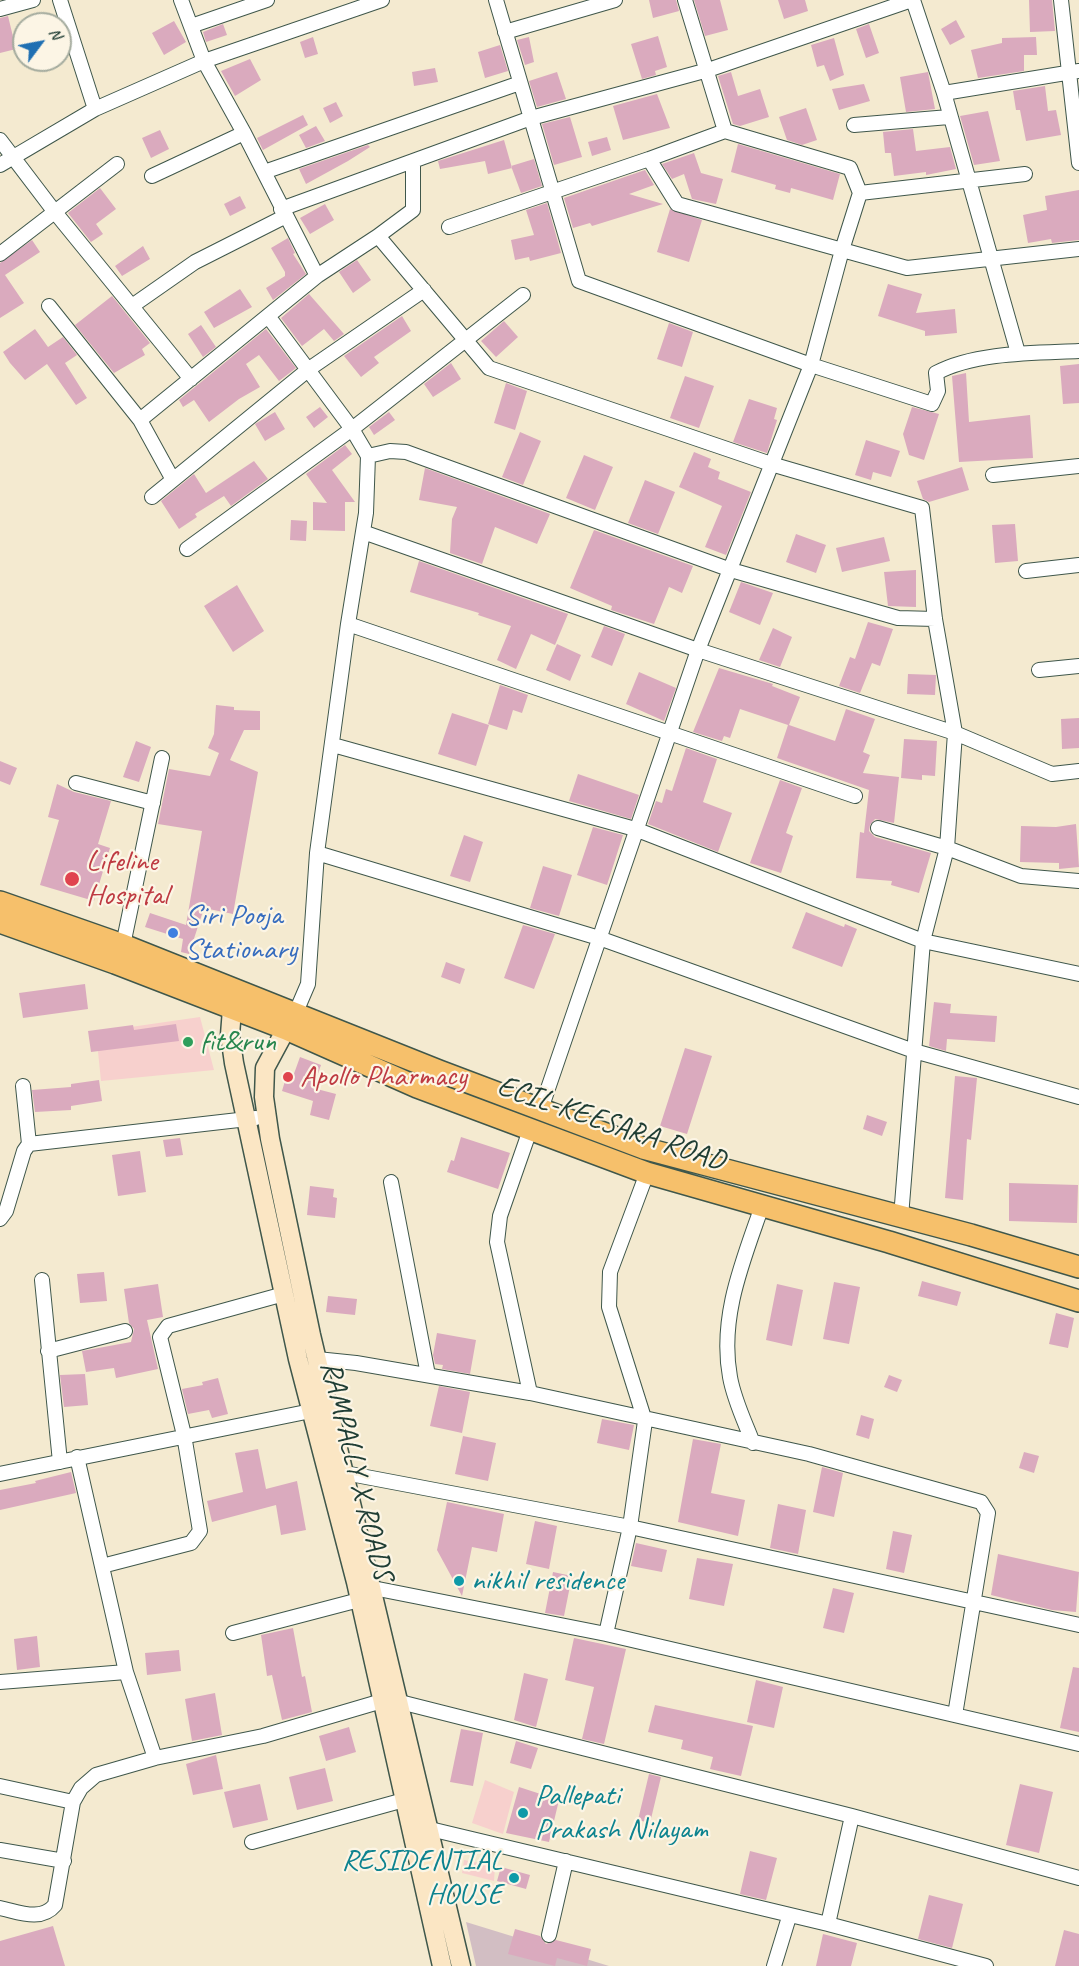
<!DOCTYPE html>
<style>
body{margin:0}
#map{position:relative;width:1079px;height:1966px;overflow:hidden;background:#f4ead0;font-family:Caveat,sans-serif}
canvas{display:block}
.north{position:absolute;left:12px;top:12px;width:60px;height:60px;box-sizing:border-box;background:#fcf5e5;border:2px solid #a4ab9e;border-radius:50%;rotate:58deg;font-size:16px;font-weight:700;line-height:24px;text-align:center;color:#1f3d34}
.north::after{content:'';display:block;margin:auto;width:21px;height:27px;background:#1f6fb2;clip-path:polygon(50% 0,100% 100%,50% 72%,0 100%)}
</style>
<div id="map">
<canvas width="1079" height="1966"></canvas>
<div class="north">N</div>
</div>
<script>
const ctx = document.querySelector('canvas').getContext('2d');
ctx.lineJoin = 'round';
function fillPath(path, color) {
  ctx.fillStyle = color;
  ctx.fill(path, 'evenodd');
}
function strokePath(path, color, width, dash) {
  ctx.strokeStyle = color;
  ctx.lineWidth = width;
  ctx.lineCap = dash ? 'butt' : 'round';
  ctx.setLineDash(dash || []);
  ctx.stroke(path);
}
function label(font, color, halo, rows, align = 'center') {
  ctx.font = font + ' Caveat,sans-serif';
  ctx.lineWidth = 4.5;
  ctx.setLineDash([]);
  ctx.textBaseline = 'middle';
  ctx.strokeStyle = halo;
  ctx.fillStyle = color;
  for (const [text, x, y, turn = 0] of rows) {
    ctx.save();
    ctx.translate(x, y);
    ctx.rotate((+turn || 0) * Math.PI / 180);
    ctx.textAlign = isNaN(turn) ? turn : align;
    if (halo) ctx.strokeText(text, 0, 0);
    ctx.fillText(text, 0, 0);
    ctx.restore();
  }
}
const built = new Path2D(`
 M200,1017l14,53 -113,11 -5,-49z
 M485,1780l29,12 -11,42 -31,-11z
 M464,1860l31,6 -1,15 -32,-8z`);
const industrial = new Path2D(`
 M466,1922l143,44h-133z`);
const building = new Path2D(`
 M649,0h27l3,11 -26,7z
 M694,0h26l8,30 -23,6z
 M778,0h27l3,11 -24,8z
 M1029,0h23l3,31 -25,1z
 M8,16l8,33 -16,4v-35z
 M956,20l9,17 -15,8 -9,-16z
 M174,21l12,21 -22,13 -12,-22z
 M223,24l4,11 -21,7 -3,-10z
 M869,24l10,29 -13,5 -10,-29z
 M658,36l9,31 -12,4 1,4 -14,4 -11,-35z
 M313,37l5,17 -13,4 -5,-16z
 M529,37l5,25 -9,3 -8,-25z
 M1036,37l1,18h-13v16l-46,7 -7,-28 31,-7v-5z
 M834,38l10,37 -14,6 -6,-16 -7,2 -6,-22z
 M500,45l8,26 -23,7 -7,-26z
 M250,59l11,21 -26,16 -14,-25z
 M435,68l3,14 -24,4 -2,-14z
 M557,72l9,27 -29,8 -8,-26z
 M731,72l7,24 22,-7 9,28 -29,9 -7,-2 -15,-48z
 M928,72l7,37 -29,3 -6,-35z
 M864,84l6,17 -31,9 -7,-21z
 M1045,86l3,25 8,-1 5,25 -35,6 -6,-31h-4l-3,-19z
 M657,94l13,34 -47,12 -10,-34z
 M336,102l7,14 -13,7 -7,-15z
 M806,108l11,32 -15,5 -15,-5 -8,-23z
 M988,111l12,50 -26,4 -14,-49z
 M303,115l5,10 -45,25 -6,-12z
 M570,117l12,40 -28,8 -12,-41z
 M316,126l9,15 -19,7 -7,-13z
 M913,129l3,22 34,-4 6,22 -30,6v-3l-32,4 -3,-23h-6l-2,-21z
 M160,130l9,19 -18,9 -9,-20z
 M607,137l4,13 -19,6 -4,-14z
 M504,140l8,28 -24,6 -3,-13 -45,8 -2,-8z
 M738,144l102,30 -7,26 -42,-12 -1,5 -15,-4 1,-4 -45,-13z
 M368,145l2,2 -22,14 -42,23 -7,-15z
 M694,153l7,20 22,6 -7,25 -24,-5 -8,-25 -12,5 -10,-15z
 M534,159l8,27 -21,7 -10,-27z
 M645,170l9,15 -25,9 34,10 -71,22 -2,-3 -17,5 -9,-30z
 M100,188l16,21 -20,15 7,10 -12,8 -23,-29z
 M1079,190v50l-27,3 -1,-4 -23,4 -5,-28 24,-5 -2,-14z
 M240,196l6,12 -16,8 -6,-12z
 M547,203l14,50 -31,8 -1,-4 -14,3 -4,-20 23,-5 -8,-25z
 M325,204l9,16 -24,14 -10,-16z
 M670,209l32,11 -13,42 -32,-10z
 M288,238l7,15 -2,1 13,20 -33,26 -7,-12 19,-12v-4l-14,-24z
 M32,240l8,12 -35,23 19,28 -24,15v-55z
 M143,246l7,13 -28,17 -7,-10z
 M357,260l14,20 -18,13 -14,-21z
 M888,284l34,10 -6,19 39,-4 2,24 -32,3v-5l-47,-15z
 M240,289l12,18 -38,21 -10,-16z
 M309,294l35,40 -10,7 -10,-12 -22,17 -21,-28z
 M112,296l38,47 -8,6 3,6 -31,18 -39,-48z
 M402,316l9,15 -37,26 5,6 -18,14 -17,-21z
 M504,321l14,16 -22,20 -15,-16z
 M669,323l24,9 -11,35 -25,-8z
 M201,325l15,22 -13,10 -15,-23z
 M35,329l13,18 15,-10 14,18 -12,8 22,35 -11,7 -29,-41 -22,16 -15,-17 -7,-11z
 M266,329l30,39 -17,13 -20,-26 -13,9 14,23 -21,12 -30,23 -15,-22 -11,7 -4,-7z
 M451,363l10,16 -28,18 -9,-13z
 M1079,364v39l-16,1 -3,-38z
 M966,373l3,49 61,-7 3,43 -74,4 -7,-86z
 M685,376l29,10 -15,42 -29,-10z
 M506,383l21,8 -12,39 -21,-7z
 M749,399l28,9 -3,11 3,1 -10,33 -34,-11z
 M320,407l8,10 -14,11 -8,-11z
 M912,407l27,7 -15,46 -15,-5 -6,-21z
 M275,412l10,17 -20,12 -10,-17z
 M389,412l6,8 -21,15 -5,-8z
 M520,432l21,9 -18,44 -21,-8z
 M866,440l34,11 -9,26 -18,-5 -2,8 -16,-5z
 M345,445l7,9 -20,16 23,32h-10v29l-32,-1v-28l14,1 -21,-29z
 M694,452l17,7 -3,8 12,5 -2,7 33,13 -25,63 -21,-8 17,-41 -43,-19z
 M584,455l29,12 -18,43 -29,-12z
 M254,461l14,18 -37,27 -7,-10 -29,18 2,3 -18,12 -18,-28 33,-27 12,19z
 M962,467l7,23 -40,12 -6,-3 -6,-18z
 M425,468l125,46 -13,30 -42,-17 -13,37 -32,-11 2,-34 5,-12 -38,-7z
 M645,480l30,12 -17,42 -30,-11z
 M291,520l16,1 -1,20 -16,-1z
 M1015,524l3,37 -23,2 -3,-38z
 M594,530l99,36 -11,27 -13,-6 -15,37 -43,-14 1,-4 -42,-18z
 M796,534l30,11 -10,28 -30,-11z
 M884,537l6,24 -48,11 -6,-24z
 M419,561l149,53 -13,31 -24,-11 -15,35 -19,-9 14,-34 -33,-11 1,-2 -69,-21z
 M916,570v37l-28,-1 -4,-34z
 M741,582l32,11 -13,32 -31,-13z
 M237,585l27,46 -31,21 -29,-46z
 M868,622l25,7 -13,37 -8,-3 -12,30 -21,-7 11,-29 5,2z
 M604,626l21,8 -13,32 -21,-9z
 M773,628l19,9 -12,30 -21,-7z
 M557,644l24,11 -11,26 -24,-11z
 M719,668l54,16 -1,2 28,11 -11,28 46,16 11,-32 29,10 -12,33 7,3 -7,18 36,4 -5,46 -19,-4 -5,6 -1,6 6,6 56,16 -12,40 -28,-8 1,-4 -36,-3 4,-46 4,1 5,-43 -92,-32 11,-33 -48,-16 -10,29 -6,-2 -2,5 -29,-9z
 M639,672l37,16 -12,33 -38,-17z
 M908,674l28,1 -1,20 -28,-1z
 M500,685l28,10 -6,18 -9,-3 -6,20 -19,-6z
 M216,705l18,2v3l26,1v19h-16l-14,30 28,12 -25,142 -29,-6 -15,46 -8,-2 2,-13 -38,-12 5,-14 36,12 16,-94 -44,-7 11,-55 41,7 9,-23 -11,-5 6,-14z
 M452,713l37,12 -13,41 -38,-12z
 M1079,718v30l-17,1 -1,-30z
 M904,739l33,2 -2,35 -13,-1v5l-21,-2z
 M136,741l15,6 -12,35 -16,-5z
 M686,748l31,11 -14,43 29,11 -14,39 -70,-28 8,-23 6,2 4,-14 6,2z
 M0,761l17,7 -7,17 -10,-4z
 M578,774l61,21 -8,24 -62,-18z
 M780,780l22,8 -16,45 7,3 -12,37 -31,-10z
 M57,784l17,8 37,9 -13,43 12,4 -16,53 -54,-16 19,-65 -11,-3z
 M1076,824l3,43 -20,2v-6l-39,-1 1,-36 35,1z
 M593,827l30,8 -16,50 -30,-10z
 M464,835l19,7 -13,40 -20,-6z
 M543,866l29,9 -13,41 -29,-8z
 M806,912l38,15 1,-3 12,5 -15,38 -50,-19z
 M523,925l32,9 -21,55 -30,-11z
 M446,962l19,7 -5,15 -19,-7z
 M85,984l3,25 -65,9 -4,-25z
 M934,1002l17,2 -1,9 47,3 -2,26 -48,-3 -1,12 -17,-5z
 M176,1024l3,17 -88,11 -3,-21 45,-6 1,5z
 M685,1048l27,8 -25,78 -27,-8z
 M300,1057l21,8 -8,23 23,6 -7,26 -19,-5 3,-14 -31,-10 3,-10 6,1z
 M955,1076l22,2 -6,62 -4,-1 -4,61 -18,-2z
 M99,1080l3,21 -31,5v4l-36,2 -3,-22 39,-3v-3z
 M867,1115l20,7 -5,14 -19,-7z
 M461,1137l49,16 -12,36 -51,-17 4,-12 3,1z
 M180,1138l3,17 -17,2 -3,-17z
 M140,1151l6,41 -28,4 -6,-41z
 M1009,1183l69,2 -1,38 -68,-2z
 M310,1186l24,3 -1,8 4,1 -2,20 -28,-3z
 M104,1272l3,29 -27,2 -3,-29z
 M922,1281l39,11 -4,14 -39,-10z
 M834,1282l26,5 -11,57 -26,-5z
 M158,1284l5,33 -16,3 11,49 -42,9 -2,-10 -28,4 -4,-21 49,-9 3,-13 -5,-6 -5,-34z
 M777,1284l26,6 -11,56 -26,-6z
 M328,1296l29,3 -2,16 -29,-3z
 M1056,1313l18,5 -6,30 -19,-4z
 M437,1333l39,7 -6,34 -28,-5 1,-4 -8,-1 -2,-9z
 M85,1374l3,31 -24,2 -4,-32z
 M889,1375l13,5 -5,12 -13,-5z
 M218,1378l10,36 -16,4 -3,-8 -21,4 -6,-25 21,-4 -1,-3z
 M439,1386l31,6 -8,41 -32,-7z
 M861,1415l13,4 -5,20 -13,-4z
 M602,1419l32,6 -5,25 -32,-7z
 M463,1436l33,7 -8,38 -33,-7z
 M693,1439l28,5 -10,49 34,7 -7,36 -60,-14z
 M258,1449l8,40 31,-8 9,49 -25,5 -5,-30 -64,17 -5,-21 36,-9 -8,-39z
 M1024,1452l15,4 -5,17 -15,-5z
 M822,1467l21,6 -9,44 -21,-5z
 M71,1472l5,21 -76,17v-20l36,-7 -1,-2z
 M447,1502l57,12 -7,38 -25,-5 -10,49 -25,-46z
 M778,1504l28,6 -8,44 -28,-6z
 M535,1521l22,5 -8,43 -23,-5z
 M893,1531l19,4 -8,38 -18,-4z
 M636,1543l31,7 -5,22 -31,-6z
 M998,1554l81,18 -3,40 -24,-2 -61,-15z
 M697,1558l36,6 -9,42 -35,-7z
 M553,1572l19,4 -8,40 -19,-3z
 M833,1588l21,5 -10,40 -21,-5z
 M293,1628l9,49 3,-1 7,36 -30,8 -10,-45 -5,1 -6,-41z
 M37,1636l3,31 -23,3 -3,-31z
 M574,1638l52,11 -22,95 -22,-5 12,-52 -29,-7z
 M179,1650l2,21 -34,4 -2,-22z
 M1073,1667l6,1v64l-19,-4z
 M524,1673l24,6 -12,48 -22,-7z
 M756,1680l27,7 -9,41 -27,-6z
 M215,1693l7,42 -30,6 -7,-42z
 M655,1705l98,21 -12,50 -31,-7 3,-12 -32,-8 2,-9 -35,-8z
 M349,1727l7,25 -30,9 -7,-25z
 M461,1729l22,4 -10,53 -23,-4z
 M516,1741l22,7 -7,21 -21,-6z
 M216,1755l7,34 -30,6 -7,-31z
 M325,1768l8,33 -36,9 -8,-33z
 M649,1774l12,3 -11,46 -12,-3z
 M260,1784l8,36 -35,8 -9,-36z
 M1020,1784l33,8 -14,61 -33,-8z
 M519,1787l40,13 -10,42 -43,-9z
 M750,1851l27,7 -11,42 -26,-6z
 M501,1867l29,8 -4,14 -29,-8z
 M929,1895l34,9 -11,44 -34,-9z
 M53,1926l12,40h-65v-25z
 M515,1929l25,7 6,8 10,-4 35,9 -4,17 -30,-8 -2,8 -47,-12z
 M1064,1930l15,4v32h-24z
 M823,1934l34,9 -6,23h-35z`);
const street = new Path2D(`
 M60,0l35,109
 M181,0l23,61 40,72 73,143
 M496,0l83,281 232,84 121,39 6,-13 -2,-18c39,-21 99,-20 143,-22
 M685,0l40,131
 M913,0l31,93 74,260
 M1061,0l18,163
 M0,9l33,-9
 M191,26l76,-26
 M505,32l110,-32
 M944,93l135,-22
 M854,125l95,-8
 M0,140l54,71 137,168
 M649,159l28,45 230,64 172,-19
 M0,165l95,-56 109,-48 178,-61
 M264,172l256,-89
 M152,176l92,-43
 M860,193l165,-19
 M281,209l250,-91 177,-48 204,-70
 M449,227l200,-68 76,-28 125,37 10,25 -18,57 -31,115 -113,285 -157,459
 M378,236l35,-26v-49
 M0,254l117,-90
 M49,306l91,114 177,-144 61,-40 111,132 282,96 151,44 13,111 20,114 -8,115 -24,93 -22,276
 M132,306l63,-44 91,-46
 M268,316l84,113 16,27 -2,57 -18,111 -31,229 -9,131 -12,28
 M140,420l33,60
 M368,456l22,-5 16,1 325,118 167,48 37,1
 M993,475l86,-9
 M152,497l157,-128 115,-79
 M363,532l335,118 257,83 97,41 27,-3
 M187,549l165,-120 171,-134
 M1026,571l53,-6
 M348,624l507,172
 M1039,670l40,-4
 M333,745l302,84 288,112 156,33
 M76,783l77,20
 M878,828l69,20 74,28 58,5
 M317,853l282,85 315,113 165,46
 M123,945l39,-187
 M23,1086l6,58
 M391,1182l37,193
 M0,1219l6,-8 18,-60 5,-7 227,-26
 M42,1280l18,182
 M48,1351l77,-20
 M317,1359l39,4 174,30 279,61 172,48 7,11 -33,202
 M530,1393l-33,-151 3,-26 30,-86
 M753,1443c-8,-21 -19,-43 -23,-66 -11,-60 13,-116 32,-171
 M77,1457l49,215 29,86
 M345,1473l285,54 449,98
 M0,1474l311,-63
 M102,1566l89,-23 9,-12 -16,-96 -24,-98 8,-11 116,-32
 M373,1588l233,46 473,110
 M233,1633l126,-33
 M606,1634l24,-107 15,-106 -36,-114 1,-35 37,-99
 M0,1682l126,-10
 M400,1702l452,114 227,62
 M0,1786l73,16 8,-14 15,-13 59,-17 108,-22 119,-35
 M430,1829l398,95 158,42
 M252,1842l152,-42
 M0,1850l64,11
 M0,1908c19,4 41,14 55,-3l18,-103
 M828,1924l24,-108
 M549,1935l17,-74
 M774,1966l15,-49`);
const secondary = new Path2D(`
 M233,996l-3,39 4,28 64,296 58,223 86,384
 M293,1016l-28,52 -1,29 6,42 41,196 150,631`);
const primary = new Path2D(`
 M0,902l123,43 316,126 204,77 328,87 108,32
 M0,922l115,41 171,66 131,58 230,86 242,69 190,59`);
const markers = [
 [72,879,8,"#e0444e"],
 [173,933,6,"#3f7fe0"],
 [188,1042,6,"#2e9e5b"],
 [288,1077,6,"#e0444e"],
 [459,1581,6,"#0f9aa8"],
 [523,1813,6,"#0f9aa8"],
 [514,1878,6,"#0f9aa8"]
];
const healthNames = [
 ["Lifeline",86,862],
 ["Hospital",86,896],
 ["Apollo Pharmacy",300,1077]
];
const shopNames = [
 ["Siri Pooja",185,916],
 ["Stationary",185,950]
];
const leisureNames = [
 ["fit&run",200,1042]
];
const streetNames = [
 ["ECIL-KEESARA ROAD",611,1124,19],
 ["RAMPALLY X ROADS",356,1471,76]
];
const cultureNames = [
 ["nikhil residence",471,1581],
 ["Pallepati",535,1796],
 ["Prakash Nilayam",535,1830],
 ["RESIDENTIAL",502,1861,"right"],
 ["HOUSE",502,1895,"right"]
];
fillPath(built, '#f7d0cd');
fillPath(industrial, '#d2bec3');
fillPath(building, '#daaabe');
strokePath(street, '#3f574b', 16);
strokePath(secondary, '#3f574b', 21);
strokePath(primary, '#3f574b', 24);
strokePath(street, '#fff', 14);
strokePath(secondary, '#fbe6c4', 18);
strokePath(primary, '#f6c06b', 21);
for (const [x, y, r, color] of markers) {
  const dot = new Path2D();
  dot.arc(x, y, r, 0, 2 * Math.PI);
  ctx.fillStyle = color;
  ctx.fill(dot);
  strokePath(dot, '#fcf5e5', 2);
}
label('30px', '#be3a42', '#fcf5e5', healthNames, 'left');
label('30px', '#366cbe', '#fcf5e5', shopNames, 'left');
label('30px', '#27864d', '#fcf5e5', leisureNames, 'left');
label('30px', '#1f3d34', '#fcf5e5', streetNames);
label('30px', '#0d838f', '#fcf5e5', cultureNames, 'left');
</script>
